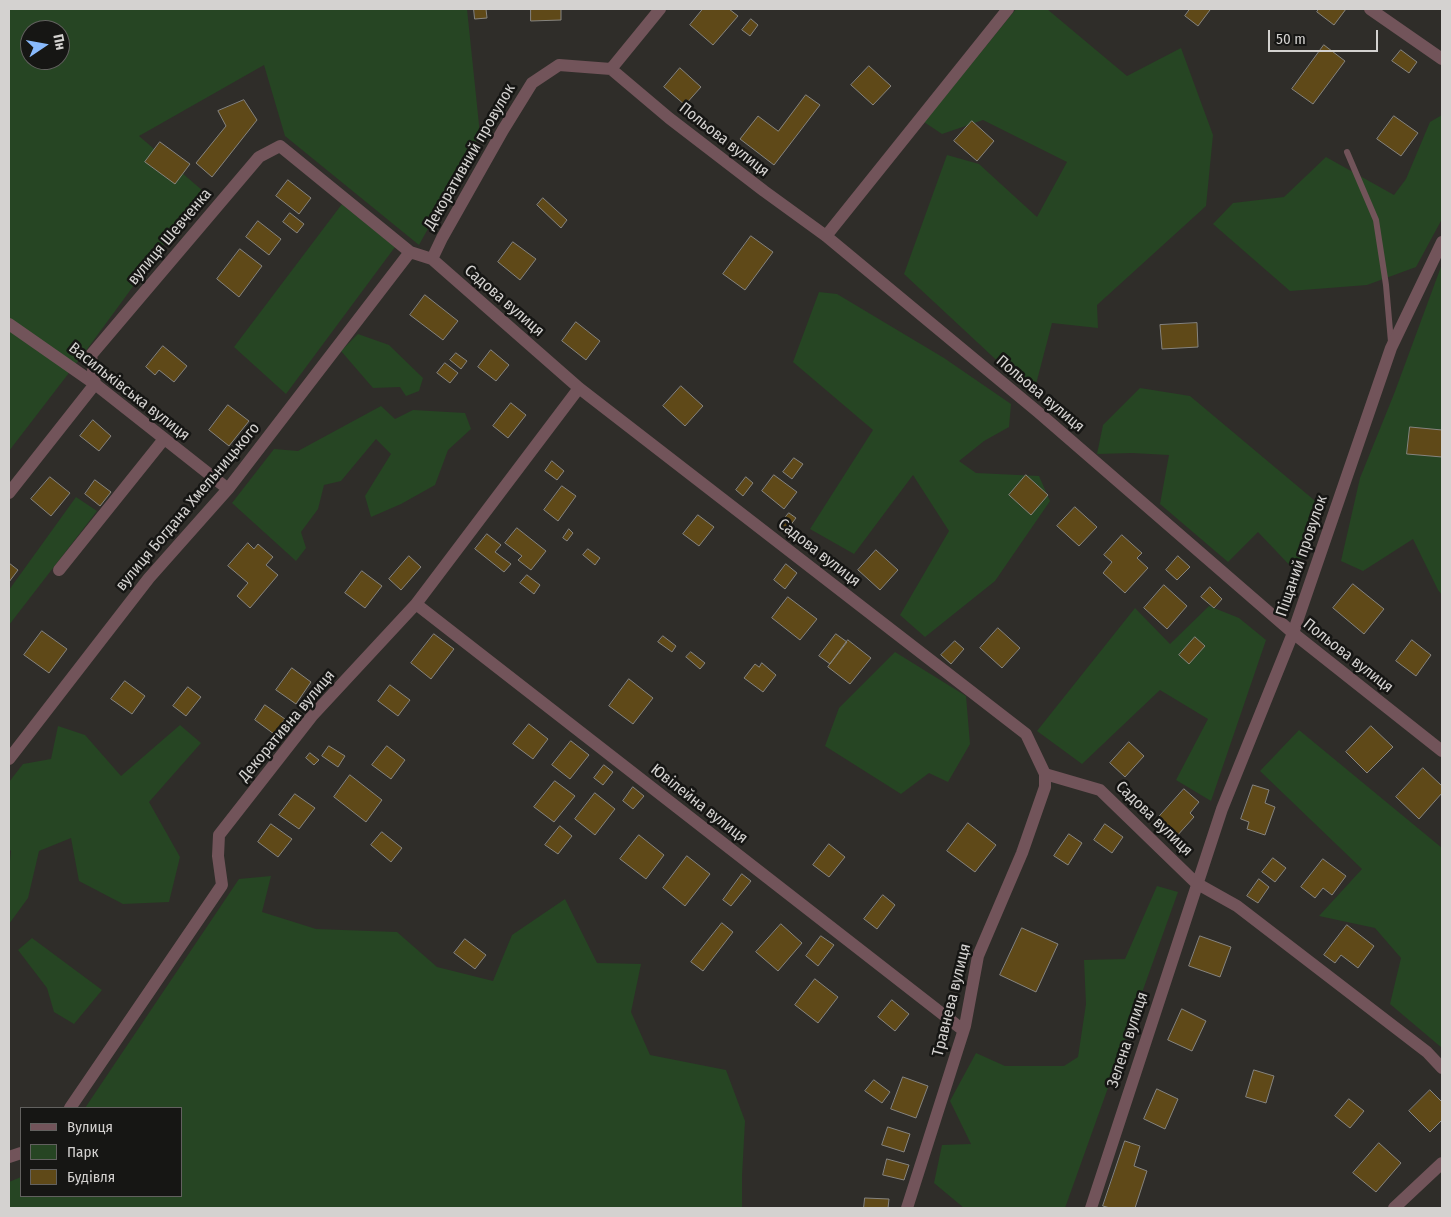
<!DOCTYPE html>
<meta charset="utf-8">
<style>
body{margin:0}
#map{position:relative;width:1451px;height:1217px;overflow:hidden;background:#2f2d29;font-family:"Fira Sans Condensed",sans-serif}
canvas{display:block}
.frame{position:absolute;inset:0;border:10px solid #d4d2d0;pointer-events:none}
.legend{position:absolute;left:20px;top:1107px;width:162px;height:90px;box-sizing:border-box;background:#161614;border:1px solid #62615f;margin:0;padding:6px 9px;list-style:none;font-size:15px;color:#d4d2d0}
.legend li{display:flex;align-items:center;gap:10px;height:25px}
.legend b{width:25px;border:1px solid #62615f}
.north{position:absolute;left:20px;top:20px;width:50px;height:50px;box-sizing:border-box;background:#161614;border:1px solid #62615f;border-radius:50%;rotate:78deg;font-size:14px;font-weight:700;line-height:20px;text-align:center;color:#d4d2d0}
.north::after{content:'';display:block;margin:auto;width:18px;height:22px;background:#89bafc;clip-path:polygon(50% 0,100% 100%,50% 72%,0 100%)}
.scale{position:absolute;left:1268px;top:30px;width:110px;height:22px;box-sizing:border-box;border:2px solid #d4d2d0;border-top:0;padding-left:6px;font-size:15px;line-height:18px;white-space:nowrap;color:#d4d2d0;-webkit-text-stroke:4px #161614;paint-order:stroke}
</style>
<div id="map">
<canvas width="1451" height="1217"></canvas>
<div class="frame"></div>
<ul class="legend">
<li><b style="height:6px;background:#72545a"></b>Вулиця</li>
<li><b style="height:14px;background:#264523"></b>Парк</li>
<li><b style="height:14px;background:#5f4918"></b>Будівля</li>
</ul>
<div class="north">Пн</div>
<div class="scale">50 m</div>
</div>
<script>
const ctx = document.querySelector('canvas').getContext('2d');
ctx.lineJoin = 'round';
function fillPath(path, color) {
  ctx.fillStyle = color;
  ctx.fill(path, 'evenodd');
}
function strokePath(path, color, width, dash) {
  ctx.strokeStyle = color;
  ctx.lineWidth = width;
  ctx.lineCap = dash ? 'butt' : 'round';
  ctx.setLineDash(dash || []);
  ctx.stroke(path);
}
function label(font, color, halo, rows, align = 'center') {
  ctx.font = font + ' "Fira Sans Condensed",sans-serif';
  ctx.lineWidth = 5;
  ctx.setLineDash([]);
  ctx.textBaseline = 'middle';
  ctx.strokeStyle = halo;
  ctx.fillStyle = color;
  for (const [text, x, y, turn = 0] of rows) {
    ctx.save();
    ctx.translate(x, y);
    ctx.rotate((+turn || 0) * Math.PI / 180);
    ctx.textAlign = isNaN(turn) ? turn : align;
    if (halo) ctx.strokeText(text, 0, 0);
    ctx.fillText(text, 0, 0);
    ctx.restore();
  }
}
const green = new Path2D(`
 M9,9h458l13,125 -61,111 -134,-109 -21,-71 -125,71 64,55 -118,161 -76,99zM30,30h30v30h-30z
 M1016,9h31l80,67 54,-28 32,87 -7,71 -109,99 1,23 -46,-5 -17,65 -14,-5 -117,-109 43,-119 32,9 58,53 30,-55 -84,-42 -41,14 -18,-12z
 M1442,115v104l-26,48 -49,18 -77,6 -77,-67 20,-21 51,-6 42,-40 68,38 12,-16 24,-57z
 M342,204l53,43 -109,147 -52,-47z
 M1442,264v331l-4,-5 -25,-51 -50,32 -22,-10 19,-83 34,-84z
 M819,292l18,2 107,64 67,46 -2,23 -25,14 -25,20 17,12 63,3 11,25 -55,80 -70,56 -25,-22 49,-84 -36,-56 -59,79 -44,-25 63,-99 -80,-68z
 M358,334l31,11 34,33 -4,13 -13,5 -6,-9 -27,1 -32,-37z
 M1140,388l50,8 130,109 -24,67 -38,-40 -30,30 -68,-58 9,-49 -37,-2 -35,1 6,-29z
 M381,406l14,13 18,-9 52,3 6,16 -23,21 -13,35 -34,19 -30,13 -6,-21 26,-42 -15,-15 -35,42 -17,4 -6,24 -17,23 5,16 -10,13 -64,-58 42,-54 24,2z
 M76,497l21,14 -88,114v-35z
 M1209,606l30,12 27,22 -55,161 -35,-21 32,-61 -48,-29 -78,74 -45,-33 98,-123 35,36z
 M895,652l71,44 4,48 -22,38 -19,-9 -28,21 -76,-48 14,-38z
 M180,725l21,18 -52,59 31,55 -11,45 -46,2 -44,-23 -8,-43 -32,13 -11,47 -19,26v-53l2,-20 -2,-2v-67l14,-18 28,-5 7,-33 27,9 36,41z
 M1299,730l143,118v200l-52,-44 11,-46 -26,-30 -56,-12 43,-47 -102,-98z
 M271,876l-9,36 54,17 81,3 40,35 56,14 19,-46 53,-36 32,64 44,1 -10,48 19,43 76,15 19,51 -3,55v32h-733v-26l12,-5v19h160v-88h-96l154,-229z
 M1157,886l21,6 -113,316h-101l-30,-25 8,-38 29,-1 -21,-43 26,-48 29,13h59l14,-9 8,-53 -2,-44 41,-1z
 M32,938l70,52 -28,34 -20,-12 -7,-24 -29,-38z`);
const building = new Path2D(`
 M474,9h12l1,9 -12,1z
 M531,9h30v11l-30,1z
 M703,9h26l9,7 -25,29 -23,-20z
 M1190,9h19l1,1 -12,16 -13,-10z
 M1319,9h27l-12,16 -17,-13z
 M751,19l7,6 -8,11 -8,-6z
 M1324,45l21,16 -32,43 -21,-15z
 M1401,50l16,12 -8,11 -17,-12z
 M869,66l22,20 -18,19 -22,-20z
 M680,68l21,19 -16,18 -21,-18z
 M806,95l14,10 -46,60 -34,-26 18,-23 20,15z
 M244,100l13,20 -45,57 -16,-14 30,-37 -8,-15z
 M1394,116l24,17 -17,23 -24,-17z
 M972,121l22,20 -17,20 -23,-20z
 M160,142l30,22 -15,20 -30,-22z
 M288,180l23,18 -12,16 -23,-18z
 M543,198l24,22 -6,8 -24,-23z
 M290,213l14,11 -7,9 -14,-11z
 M258,221l23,18 -12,16 -23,-18z
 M751,236l22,16 -28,38 -22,-16z
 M513,242l23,17 -16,21 -22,-18z
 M240,249l22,17 -23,31 -22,-18z
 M425,295l33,26 -15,19 -33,-25z
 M576,322l24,19 -14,19 -24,-19z
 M1197,323l1,24 -36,2 -2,-24z
 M163,346l24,20 -13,16 -15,-12 -4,5 -9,-8z
 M491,350l18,15 -13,16 -18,-14z
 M456,353l11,8 -6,8 -11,-9z
 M445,363l13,10 -8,10 -13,-10z
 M681,386l22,20 -18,20 -22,-20z
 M511,403l15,12 -18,23 -15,-12z
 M228,405l21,16 -20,25 -20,-16z
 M93,420l18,16 -12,15 -19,-15z
 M1410,427l32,3v27l-35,-3z
 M794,458l9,6 -11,15 -9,-7z
 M552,461l12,10 -7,9 -12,-9z
 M774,475l23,17 -13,17 -22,-18z
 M1026,475l22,20 -17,20 -22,-20z
 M50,477l20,16 -19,23 -20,-17z
 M746,477l7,6 -10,13 -7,-6z
 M95,480l16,12 -11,14 -15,-12z
 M562,486l14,10 -18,25 -14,-11z
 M1075,507l22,20 -18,19 -22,-20z
 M789,513l7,5 -10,13 -7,-6z
 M698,515l16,12 -15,19 -16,-12z
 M517,528l29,23 -15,19 -13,-10 4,-4 -17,-13z
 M569,529l4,4 -6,8 -4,-3z
 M487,534l14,11 -6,7 16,12 -7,8 -29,-23z
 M1122,535l20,18 -5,5 11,10 -23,25 -22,-20 9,-11 -8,-7z
 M248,543l6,6 4,-5 15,13 -7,8 12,10 -28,33 -13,-12 11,-13 -20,-17z
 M588,549l12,9 -5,7 -12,-10z
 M876,550l22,20 -18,20 -22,-20z
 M409,556l12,11 -20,23 -12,-11z
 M1178,556l12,11 -13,13 -11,-10z
 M9,563l9,7 -9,12z
 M786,564l11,9 -12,16 -11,-9z
 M362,571l20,15 -17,22 -20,-15z
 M527,575l13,10 -6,9 -14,-11z
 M1353,584l31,25 -20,25 -31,-26z
 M1164,585l23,21 -20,23 -23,-21z
 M1210,587l12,12 -8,9 -13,-11z
 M788,597l29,22 -17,21 -28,-22z
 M998,628l22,20 -18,20 -22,-20z
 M42,631l25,18 -18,24 -25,-18z
 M434,634l20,15 -23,30 -20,-16z
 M836,634l11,8 -17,22 -11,-8z
 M663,636l13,10 -4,6 -14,-10z
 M1195,637l10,9 -16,18 -10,-9z
 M848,640l23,18 -21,26 -22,-17z
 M1412,640l19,15 -15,21 -20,-15z
 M955,641l9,8 -13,15 -10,-9z
 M691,652l14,11 -5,6 -14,-12z
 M762,663l14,12 -13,17 -19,-14 11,-14 4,3z
 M292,668l19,14 -15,22 -20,-14z
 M629,679l24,19 -20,26 -24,-18z
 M125,681l20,15 -13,18 -21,-15z
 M390,685l20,15 -12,16 -20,-15z
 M188,687l13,10 -15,19 -13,-10z
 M265,705l20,14 -11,15 -19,-14z
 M529,724l19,15 -15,20 -20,-15z
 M1371,726l22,21 -26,26 -21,-21z
 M571,741l18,14 -19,24 -18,-14z
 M1129,742l15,14 -19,21 -15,-14z
 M329,746l16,10 -7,11 -16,-11z
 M387,746l18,14 -14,19 -19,-14z
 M310,753l9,7 -5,5 -8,-7z
 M604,765l9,7 -10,13 -9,-7z
 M1423,768l19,18v7l-23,26 -23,-22z
 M350,775l32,25 -16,22 -32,-25z
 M555,781l20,15 -21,26 -20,-15z
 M1253,785l16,5 -4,13 10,4 -10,28 -18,-6 2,-7 -8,-3z
 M633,787l11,9 -11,13 -10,-8z
 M1184,789l15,13 -9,11 4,4 -18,20 -19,-18z
 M595,793l20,16 -20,26 -20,-16z
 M295,794l20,14 -16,21 -20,-14z
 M968,823l28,22 -21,27 -28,-21z
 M271,824l21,15 -14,18 -20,-15z
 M1105,824l18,13 -11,16 -18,-13z
 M560,826l12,10 -14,18 -13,-9z
 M382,832l20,16 -11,14 -20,-17z
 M1069,834l13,9 -14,22 -14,-9z
 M639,835l25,20 -18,24 -26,-20z
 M829,844l16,13 -16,20 -16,-12z
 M687,856l23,18 -25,32 -22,-18z
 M1273,858l13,10 -11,14 -13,-10z
 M1323,859l23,17 -14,19 -9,-7 -8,10 -14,-11z
 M742,874l9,7 -20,25 -8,-6z
 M1259,879l10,8 -11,16 -11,-7z
 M883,895l12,10 -18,24 -13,-10z
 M722,923l11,9 -30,39 -12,-9z
 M781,924l21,19 -24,28 -22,-19z
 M1347,925l27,21 -16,22 -17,-13 -6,8 -11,-8z
 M1022,928l36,16 -22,48 -36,-17z
 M821,936l13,9 -16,21 -12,-10z
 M1200,936l31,11 -11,30 -31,-11z
 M465,939l21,16 -11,14 -21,-16z
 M815,979l23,18 -20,26 -23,-18z
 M892,1000l17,14 -14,17 -17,-14z
 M1182,1009l24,12 -14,30 -24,-11z
 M1254,1070l20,6 -8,27 -20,-6z
 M903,1077l25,9 -12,32 -25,-9z
 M874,1080l16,12 -8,11 -17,-12z
 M1157,1089l21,10 -13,30 -21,-10z
 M1430,1090l12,12v18l-12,12 -21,-21z
 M1349,1099l15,12 -14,17 -15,-12z
 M888,1127l22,7 -6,18 -22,-7z
 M1125,1141l15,5 -6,20 13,5 -12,37h-25l-7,-2z
 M1379,1143l22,20 -25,29 -23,-19z
 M887,1159l22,6 -5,15 -21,-5z
 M865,1198l24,1 -1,9h-24z`);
const lane = new Path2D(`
 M1347,152l29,68 10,65 5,57`);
const street = new Path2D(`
 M1370,9l72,50
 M611,69l58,49 95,73 62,45 212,176 255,221 149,118
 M826,236l182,-227
 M432,259l10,-21 61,-108 29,-47 27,-18 52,4 49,-60
 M9,324l86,60 133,105
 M9,493l86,-109 -4,-29 168,-198 21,-11 130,106 22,7 147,129 447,346 19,40 55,16 96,93 41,23 190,146 15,16
 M59,570l105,-131
 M416,604l547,426
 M9,759l140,-181 79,-89 182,-237
 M70,1108l152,-223 -4,-29 1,-21 93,-119 104,-112 163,-216
 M9,1157l12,-4
 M907,1208l58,-182 13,-70 44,-103 23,-66v-13
 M1091,1208l131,-399 71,-176 98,-285 51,-106
 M1394,1208l48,-45`);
const streetNames = [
 ["Польова вулиця",724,140,38],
 ["Декоративний провулок",470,157,-60],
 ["вулиця Шевченка",170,237,-50],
 ["Садова вулиця",504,301,41],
 ["Васильківська вулиця",129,392,38],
 ["Польова вулиця",1040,394,40],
 ["вулиця Богдана Хмельницького",188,507,-50],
 ["Садова вулиця",819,553,38],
 ["Піщаний провулок",1302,556,-71],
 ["Польова вулиця",1348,656,38],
 ["Декоративна вулиця",287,726,-50],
 ["Ювілейна вулиця",699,804,38],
 ["Садова вулиця",1154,819,44],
 ["Травнева вулиця",952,1000,-76],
 ["Зелена вулиця",1128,1040,-72]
];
fillPath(green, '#264523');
fillPath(building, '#5f4918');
strokePath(building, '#86847f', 1);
strokePath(lane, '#72545a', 6);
strokePath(street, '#72545a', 12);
label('16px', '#d4d2d0', '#161614', streetNames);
</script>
